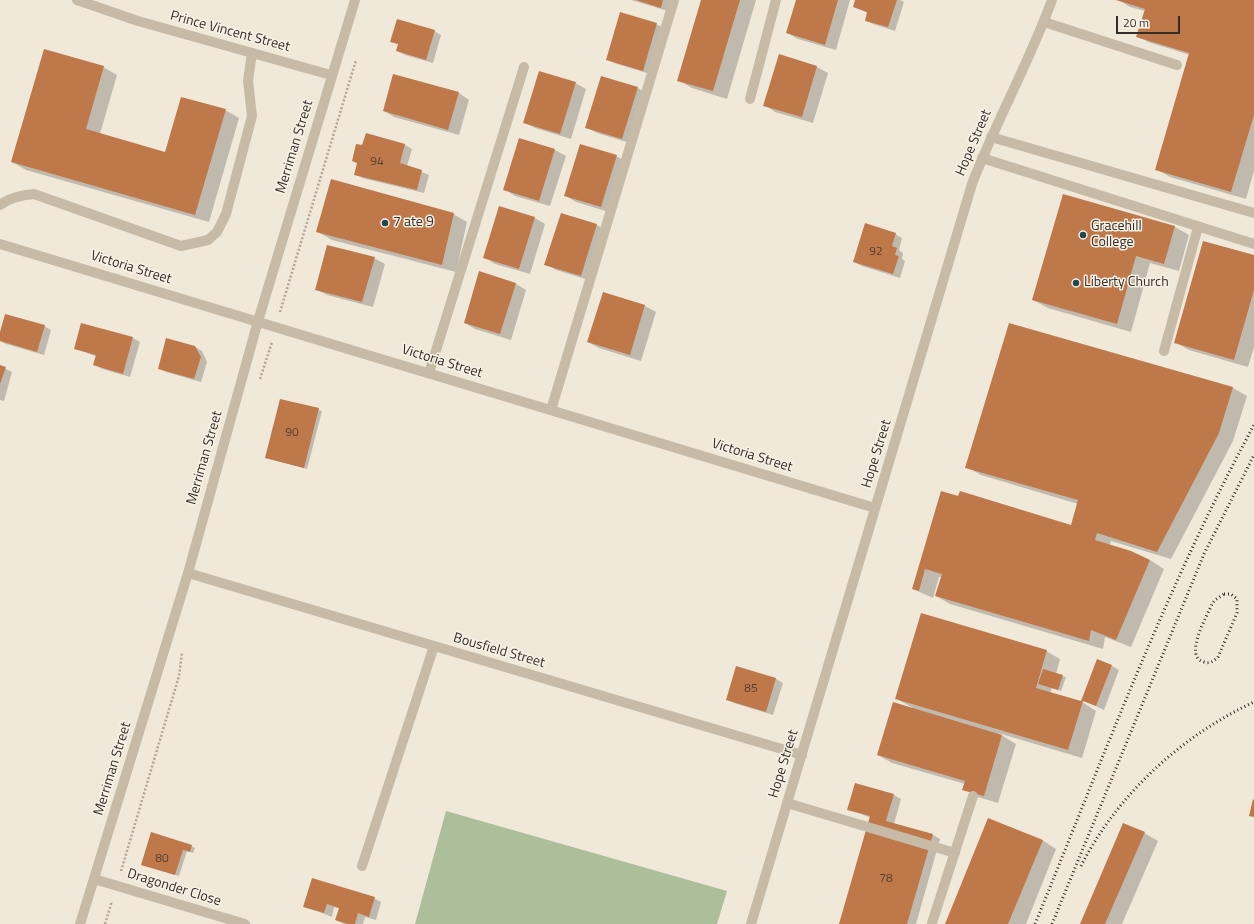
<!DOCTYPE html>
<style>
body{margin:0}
#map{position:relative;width:1254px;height:924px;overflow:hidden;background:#f0e9da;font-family:"Titillium Web",sans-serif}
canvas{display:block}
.scale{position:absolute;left:1116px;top:16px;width:64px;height:18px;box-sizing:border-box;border:2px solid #342d27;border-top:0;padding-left:5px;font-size:12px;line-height:14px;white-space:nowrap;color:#342d27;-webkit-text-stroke:3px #f8f2e6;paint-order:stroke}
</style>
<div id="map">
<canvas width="1254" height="924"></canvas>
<div class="scale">20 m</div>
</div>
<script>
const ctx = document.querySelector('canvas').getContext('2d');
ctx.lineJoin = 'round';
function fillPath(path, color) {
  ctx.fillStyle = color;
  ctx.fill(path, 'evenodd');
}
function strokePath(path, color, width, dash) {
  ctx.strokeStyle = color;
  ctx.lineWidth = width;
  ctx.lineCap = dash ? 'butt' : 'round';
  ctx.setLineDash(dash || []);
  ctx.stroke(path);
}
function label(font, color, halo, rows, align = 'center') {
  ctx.font = font + ' "Titillium Web",sans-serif';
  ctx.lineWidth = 3;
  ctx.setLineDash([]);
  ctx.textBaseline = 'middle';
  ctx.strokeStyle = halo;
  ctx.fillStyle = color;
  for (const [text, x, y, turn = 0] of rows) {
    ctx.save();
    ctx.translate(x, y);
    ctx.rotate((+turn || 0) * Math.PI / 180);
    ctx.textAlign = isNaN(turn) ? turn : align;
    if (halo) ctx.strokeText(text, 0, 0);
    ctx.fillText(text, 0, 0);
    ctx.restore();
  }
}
const green = new Path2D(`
 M446,811l281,80 -10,33h-302z`);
const shadow = new Path2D(`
 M631,0h40l-3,11z
 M702,0h54l-29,99 -35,-11 -14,-8z
 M797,0h53l-14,50 -38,-11 -11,-6z
 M856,0h44l4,2 -9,29 -22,-7 -7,-4 2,-7 -14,-6z
 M1119,0h135v171l-8,28 -76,-22 -14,-8 34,-114 -42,-13 -11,-6 8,-25 -15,-4z
 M656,24l8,4 -14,46 -36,-11 -7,-4z
 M434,31l7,4 -8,28 -28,-8 -7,-4 1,-6 -7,-4z
 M780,56l37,11 11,6 -15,50 -38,-11 -10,-7z
 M103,67l14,8 -17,59 66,19 59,-43 14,8 -30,104 -183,-52 -14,-8z
 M575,83l11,6 -15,50 -36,-11 -11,-6z
 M638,88l10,6 -15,50 -36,-11 -10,-6z
 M459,93l10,7 -10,35 -65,-18 -10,-6z
 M519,139l36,11 11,6 -16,50 -35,-10 -11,-7z
 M405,145l7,4 -5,17 22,9 -5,18 -62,-15 -7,-4 3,-10 -5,-3 10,-14z
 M616,156l11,6 -15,51 -36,-11 -10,-6z
 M1064,195l111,32 14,8 -10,36 -29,-8 -19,69 -83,-24 -15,-8z
 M453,214l14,8 -11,50 -124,-32 -14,-8z
 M535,218l10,6 -15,50 -35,-10 -11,-7z
 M597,225l10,6 -15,50 -36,-11 -10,-6z
 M895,234l7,4 -3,12 4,3 -1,6 3,2 -5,17 -38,-12 -8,-4z
 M1254,256v91l-6,20 -59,-17 -14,-8z
 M374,258l11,6 -12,43 -46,-12 -11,-6z
 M516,284l10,6 -15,50 -36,-11 -10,-6z
 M603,294l42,12 11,6 -15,49 -42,-13 -11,-6z
 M82,324l51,14 7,4 -10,35 -28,-8 -7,-4 2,-8 -22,-9z
 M1010,324l223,64 14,8 -14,45 -62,118 -60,-18 -2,5 41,14 14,9 -33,78 -26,-10 -2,12 -153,-45 -14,-8 6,-19h-3l-6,21 -20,-9 28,-97 131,34 6,-22 -97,-29 -14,-8z
 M44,326l7,4 -7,25 -38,-11 -6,-3v-6z
 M195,347l7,4 5,11 -6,20 -35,-10 -7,-4z
 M0,366l12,6 -8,29 -4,-1z
 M280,400l42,11 -15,58 -41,-11z
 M1046,651l14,8 -4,15 10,3 -5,14 -9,-3 -2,5 32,9 14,9 -14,47 -84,-25 18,11 -18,59 -20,-6 -14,-8 1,-5 -73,-21 -14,-8 35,-47 -16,-9z
 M1112,666l7,4 -15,40 -21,-10z
 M776,679l7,4 -10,32 -39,-12 -7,-4z
 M856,784l38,11 7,4 -7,25 39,11 7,4 -24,85h-76l31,-106 -22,-9z
 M1144,833l14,8 -36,83h-41z
 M1042,840l14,9 -30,75h-80z
 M185,843l10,5 -2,5 -6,-2 -8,25 -37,-11z
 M374,898l7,4 -5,18 -11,-3 -2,7h-19l-8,-4 4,-11 -6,-2 -2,10 -28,-11z`);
const building = new Path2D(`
 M636,0h27l-2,8z
 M701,0h39l-27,91 -36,-10z
 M796,0h42l-13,45 -39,-12z
 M855,0h42l-9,27 -23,-6 2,-9 -14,-5z
 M1116,0h138v115l-23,77 -76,-22 34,-117 -53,-16 9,-28z
 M620,12l37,11 -14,48 -37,-11z
 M397,19l38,11 -9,30 -30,-9 2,-7 -8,-2z
 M44,49l60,17 -18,63 79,23 16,-55 45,12 -31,106 -184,-53z
 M779,54l38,12 -15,51 -39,-11z
 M539,71l37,11 -16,52 -37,-11z
 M393,74l66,18 -11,38 -65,-19z
 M601,76l37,11 -16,52 -37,-11z
 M366,133l39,11 -5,19 22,7 -5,20 -63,-15 3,-12 -5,-2 4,-17 6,1z
 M519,138l36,11 -16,52 -36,-11z
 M580,144l37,11 -16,52 -37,-11z
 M331,179l123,34 -12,52 -126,-33z
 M1063,194l112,32 -11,38 -28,-8 -19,68 -85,-24z
 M499,206l36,11 -16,52 -36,-11z
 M561,213l36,11 -16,52 -37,-11z
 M865,223l31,10 -4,13 5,2 -2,7 4,1 -6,18 -40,-12z
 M1203,241l51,14v35l-20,70 -60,-17z
 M327,245l48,12 -13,45 -47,-12z
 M479,271l37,12 -16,51 -36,-11z
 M603,292l42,13 -15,50 -43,-13z
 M5,314l40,11 -8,27 -37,-11v-9z
 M81,323l52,14 -10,37 -30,-9 3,-10 -22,-6z
 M1009,323l224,64 -14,46 -62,119 -60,-19 -2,7 36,11 19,9 -34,80 -25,-10 -2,11 -154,-45 7,-22 -17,-5 -6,22 -7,-2 29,-98 17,5 2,-5 111,34 7,-25 -113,-32z
 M166,338l29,8 6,11 -7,22 -36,-10z
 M0,365l6,2 -6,17z
 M280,399l39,9 -15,60 -39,-10z
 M921,613l126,37 -11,38 45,13 16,-42 15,6 -16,41 -13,-5 -15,49 -173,-51z
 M736,666l40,12 -10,34 -40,-12z
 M1043,669l20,6 -5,15 -20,-6z
 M893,702l109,33 -18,61 -22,-6 3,-9 -88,-26z
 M855,783l39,11 -8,27 47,13 -26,90h-68l31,-108 -23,-6z
 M1253,799l1,1v17l-5,-1z
 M988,818l55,22 -35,84h-63z
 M1123,823l22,9 -40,92h-25z
 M151,832l41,13 -2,7 -7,-2 -8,25 -34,-10z
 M312,878l63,19 -6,20 -11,-4 -3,11h-7l-13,-4 4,-12 -12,-4 -3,9 -21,-6z`);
const path = new Path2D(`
 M280,312l76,-252
 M260,379l12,-37
 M121,871l58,-195 3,-23
 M105,924l7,-23`);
const service = new Path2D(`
 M1044,22l133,43
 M991,137l263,76
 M982,158l272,86
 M0,205c10,-8 22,-10 34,-11l147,52 27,-6 9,-8 9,-18 26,-98 -4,-35 4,-28
 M1164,351l34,-124
 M429,373l95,-306
 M787,803l168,50
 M932,923l41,-127`);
const minor = new Path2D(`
 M77,0l61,21 193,54
 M750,99l26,-99
 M0,244l875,264
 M551,410l123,-410
 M188,573l614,182
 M362,866l72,-220
 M94,879l151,45
 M80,924l108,-351 70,-252 97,-321`);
const tertiary = new Path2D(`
 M751,924l221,-740c24,-63 57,-121 80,-184`);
const rail = new Path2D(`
 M1224,594h7l6,5v14l-19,44c-4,4 -8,7 -14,5 -21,-5 3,-46 8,-58l3,-4z
 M1081,866c36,-71 100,-130 173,-164
 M1035,924c69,-168 132,-339 219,-499
 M1052,924l152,-370 50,-99`);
const markers = [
 [385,223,4,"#1f4853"],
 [1083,235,4,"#1f4853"],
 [1076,283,4,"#1f4853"]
];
const numberNames = [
 ["94",377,162],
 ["92",876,252],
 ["90",292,433],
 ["85",751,689],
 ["80",162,859],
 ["78",886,879]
];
const streetNames = [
 ["Prince Vincent Street",230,32,15],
 ["Hope Street",974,143,-67],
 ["Merriman Street",295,147,-73],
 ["Victoria Street",131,268,17],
 ["Victoria Street",442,362,17],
 ["Hope Street",877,454,-73],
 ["Victoria Street",752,456,17],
 ["Merriman Street",205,458,-74],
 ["Bousfield Street",499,651,16],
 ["Hope Street",784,764,-73],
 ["Merriman Street",113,769,-73],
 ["Dragonder Close",174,888,17]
];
const poiNames = [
 ["7 ate 9",393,223],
 ["Gracehill",1091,227],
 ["College",1091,243],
 ["Liberty Church",1084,283]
];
fillPath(green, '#adbe9b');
fillPath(shadow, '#0003');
fillPath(building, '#be784a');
strokePath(path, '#b3a592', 2.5, [2, 2]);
strokePath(service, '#c7bba7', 10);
strokePath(minor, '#c7bba7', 10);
strokePath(tertiary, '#c7bba7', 10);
strokePath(rail, '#342d27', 3, [1, 3]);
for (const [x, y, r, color] of markers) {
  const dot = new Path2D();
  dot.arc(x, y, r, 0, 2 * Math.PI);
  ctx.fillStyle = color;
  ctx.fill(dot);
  strokePath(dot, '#f8f2e6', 1.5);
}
label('12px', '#564030', null, numberNames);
label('14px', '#342d27', '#f8f2e6', streetNames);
label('14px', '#342d27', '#f8f2e6', poiNames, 'left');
</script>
